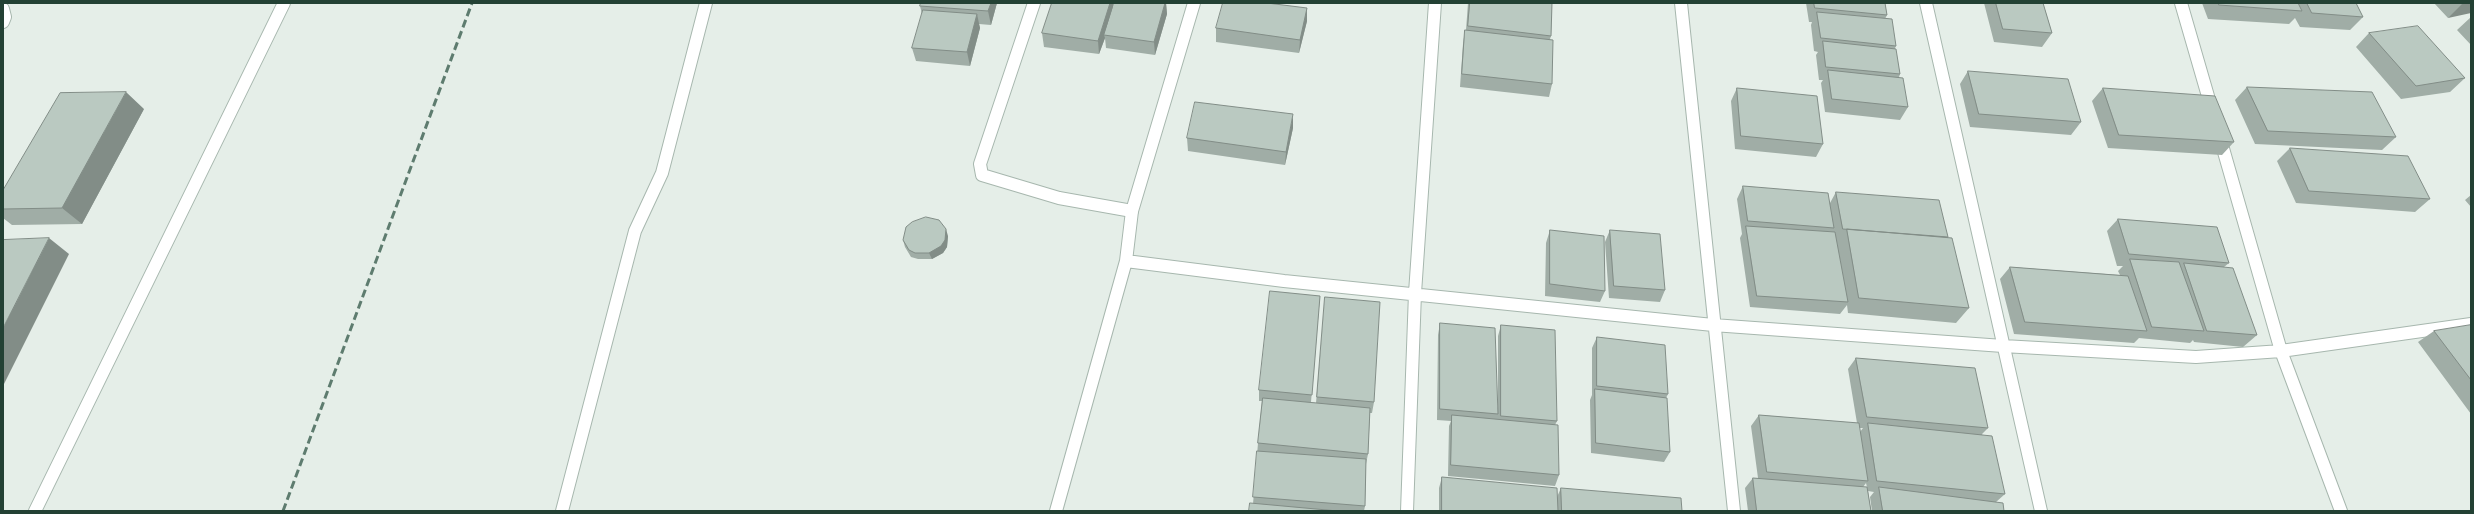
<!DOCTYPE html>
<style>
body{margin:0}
#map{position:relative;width:2474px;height:514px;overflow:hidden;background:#e5eee8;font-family:"Asap Condensed",sans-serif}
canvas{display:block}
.frame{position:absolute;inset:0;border:4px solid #234134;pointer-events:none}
</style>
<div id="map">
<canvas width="2474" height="514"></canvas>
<div class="frame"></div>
</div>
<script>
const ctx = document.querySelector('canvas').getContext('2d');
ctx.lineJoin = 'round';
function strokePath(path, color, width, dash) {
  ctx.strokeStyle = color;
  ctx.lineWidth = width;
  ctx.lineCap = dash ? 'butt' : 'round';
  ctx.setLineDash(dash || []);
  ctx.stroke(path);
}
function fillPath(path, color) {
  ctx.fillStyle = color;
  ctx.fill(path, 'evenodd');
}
const lane = new Path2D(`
 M1034,3l-54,161 2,11 77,23 73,13`);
const street = new Path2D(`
 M1681,3l53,508
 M1926,3l115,508
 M2181,3l31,107
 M3,9l2,8 -2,5
 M2220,138l61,213 60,160
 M1126,261l158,20 429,44 290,21 193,11 85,-6 190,-27
 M35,511l249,-508
 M562,511l73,-280 27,-58 44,-170
 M1056,511l70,-250 6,-50 62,-208
 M1407,511l8,-218 20,-290`);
const rail = new Path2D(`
 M283,511l189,-508`);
const wall = new Path2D(`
 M997,3l-6,22 -12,-1 1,4 -10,38 -54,-5 -4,-13 10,-34 -2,-8z
 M1052,3h61v3l1,-3h52l1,11 -12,41 -49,-7 -1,-10 -6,16 -55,-7 -2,-14z
 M1468,3h84l-1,33 -1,3 2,45 -3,13 -89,-10 3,-43 2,-14h1z
 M1806,3h79l2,12 -2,4 11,27 -1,2 5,26 -1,3 9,30 -8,13 -75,-8 -4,-29 2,-3h-4l-3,-25 2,-3 -4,-1 -3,-26 1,-3h-3z
 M1984,3h59l9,30 -10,14 -48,-5z
 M2202,3h154l7,14 -13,13 -50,-3 -5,-9 -6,6 -81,-5z
 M2434,3h37l-23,15z
 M1307,8v13l-8,32 -83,-11v-14z
 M2471,17v28l-14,-15z
 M2369,33l96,45 -15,14 -49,7 -45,-52z
 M1968,71l113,51 -10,13 -101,-8 -10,-43z
 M2247,87l149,50 -14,13 -127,-6 -20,-44z
 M1737,88l86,56 -7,13 -81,-8 -4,-48z
 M2103,88l131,54 -12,13 -114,-7 -16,-47z
 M144,109l-62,115 -70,1 -9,-7v-28z
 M1293,128l-8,37 -97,-14 -1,-13z
 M2290,148l140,51 -15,13 -119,-9 -19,-42z
 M1743,186l87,17 6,-11 112,45 21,71 -13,15 -108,-10 -1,-8 -7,9 -90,-7 -10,-69 2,-4 -5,-35z
 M2471,195v12l-6,-7z
 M2118,219l111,44 -5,4 33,68 -14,12 -49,-5 -1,-2 -3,3 -51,-5 -5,5 -120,-9 -14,-55 10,-12 110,8 -2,-4 5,-5h-6l-10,-35z
 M1550,230l55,61 -5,11 -55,-6 1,-53z
 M1610,230l55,60 -5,12 -51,-4 -4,-56z
 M948,236l-1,11 -4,6 -11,6h-14l-7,-2 -6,-10 -2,-7z
 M1320,296l-9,106 5,1 9,-106 49,105 -2,11h-2l-2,41 -2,10 -1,42 -1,5h-115l4,-7 5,-61 4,-42h-3v-11z
 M1440,323l58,85v-72l3,-11 56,96 -2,4 4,50 -4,11 -107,-10 1,-50 2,-5 -14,-1 1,-85z
 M2471,325v89l-53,-72 16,-11z
 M1597,337l71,57 -2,4 4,54 -6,10 -73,-9 -1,-53 2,-5v-47z
 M1856,358l132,70 -6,6 23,60 -9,8 8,9h-132l-2,-14 4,-5 -6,-1 3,20h-123l-3,-23 8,-10h5l-7,-52 8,-11 98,8 -9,-54zM1859,428h4l-3,4zM1866,483l1,4h-4z
 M1442,477l115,20 4,-9 121,23h-243v-23z`);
const shadedWall = new Path2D(`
 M991,3h6l-6,22 -3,-14z
 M1110,3h3v7l-9,25 1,3 -6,16 -1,-13z
 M1165,3h1l1,11 -12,41 -1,-13z
 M2468,3h3v10l-23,5 14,-14z
 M1307,8v13l-8,32 1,-13z
 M977,14l3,14 -10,38 -3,-14z
 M126,92l18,17 -62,115 -20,-16z
 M1293,114v14l-8,37 1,-13z
 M946,229l2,7 -1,11 -4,6 -11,6 -3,-6z
 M49,238l20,16 -66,132v-58z`);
const building = new Path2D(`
 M921,3h70l-3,8 -68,-5z
 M1052,3h58l-12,38 -56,-8z
 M1114,3h51l-11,39 -50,-7z
 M1223,3h44l40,5 -7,32 -84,-12z
 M1470,3h82l-1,33 -83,-10z
 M1814,3h71l2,12 -72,-7z
 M1996,3h47l9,30 -49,-4z
 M2219,3h79l4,8 -83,-6z
 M2307,3h49l7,14 -51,-4z
 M923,10l54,4 -10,38 -55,-4z
 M1817,12l75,7 4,27 -75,-8z
 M2418,26l47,52 -49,8 -47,-53z
 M1465,30l88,10 -1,44 -90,-10z
 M1823,41l73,8 4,25 -74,-7z
 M1828,70l75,8 5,29 -76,-8z
 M1968,71l100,8 13,43 -102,-8z
 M2247,87l125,5 24,45 -128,-6z
 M1737,88l80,8 6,48 -82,-8z
 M2103,88l112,8 19,46 -115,-7z
 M126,92l-64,116 -59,1v-19l57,-97z
 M1195,102l98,12 -7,38 -99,-14z
 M2290,148l118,8 22,43 -121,-8z
 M1743,186l85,7 6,35 -86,-7z
 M1836,192l103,8 9,37 -105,-8z
 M926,217l13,3 7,9 -1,11 -4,6 -12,7h-14l-6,-3 -6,-10 3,-13 6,-5z
 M2118,219l99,8 12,36 -100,-9z
 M1746,226l89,6 13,70 -91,-6z
 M1847,229l105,9 17,70 -110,-10z
 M1550,230l54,6 1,55 -55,-7z
 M1610,230l50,4 5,56 -51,-4z
 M49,238l-46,90v-88z
 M2130,259l49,3 25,69 -52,-4z
 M2184,263l49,5 24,67 -50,-4z
 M2010,267l118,9 19,55 -122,-9z
 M1270,291l50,5 -8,99 -53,-5z
 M1325,297l55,5 -6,100 -57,-5z
 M1440,323l55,5 3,86 -58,-5z
 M1501,325l54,5 2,91 -56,-5z
 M2471,325v55l-37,-49z
 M1597,337l68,8 3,49 -71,-8z
 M1856,358l119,10 13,60 -121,-11z
 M1595,389l72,9 3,54 -74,-9z
 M1263,398l107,10 -2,46 -110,-11z
 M1452,415l106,10 1,50 -108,-10z
 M1759,415l100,8 9,58 -101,-9z
 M1868,423l124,13 13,58 -128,-13z
 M1257,451l109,8 -1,47 -112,-9z
 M1442,477l115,11 1,23h-116z
 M1753,478l114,9 4,24h-114z
 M1879,487l124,16 1,8h-121z
 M1561,488l120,10 1,13h-120z
 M1250,503l88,8h-89z`);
strokePath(lane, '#a7b7ae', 14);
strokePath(street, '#a7b7ae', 14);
strokePath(lane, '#fff', 12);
strokePath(street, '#fff', 12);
strokePath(rail, '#5e7c6f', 3, [8, 4]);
fillPath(wall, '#a0ada6');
fillPath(shadedWall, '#828d87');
fillPath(building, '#bac9c1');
strokePath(building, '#828d87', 1);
</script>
